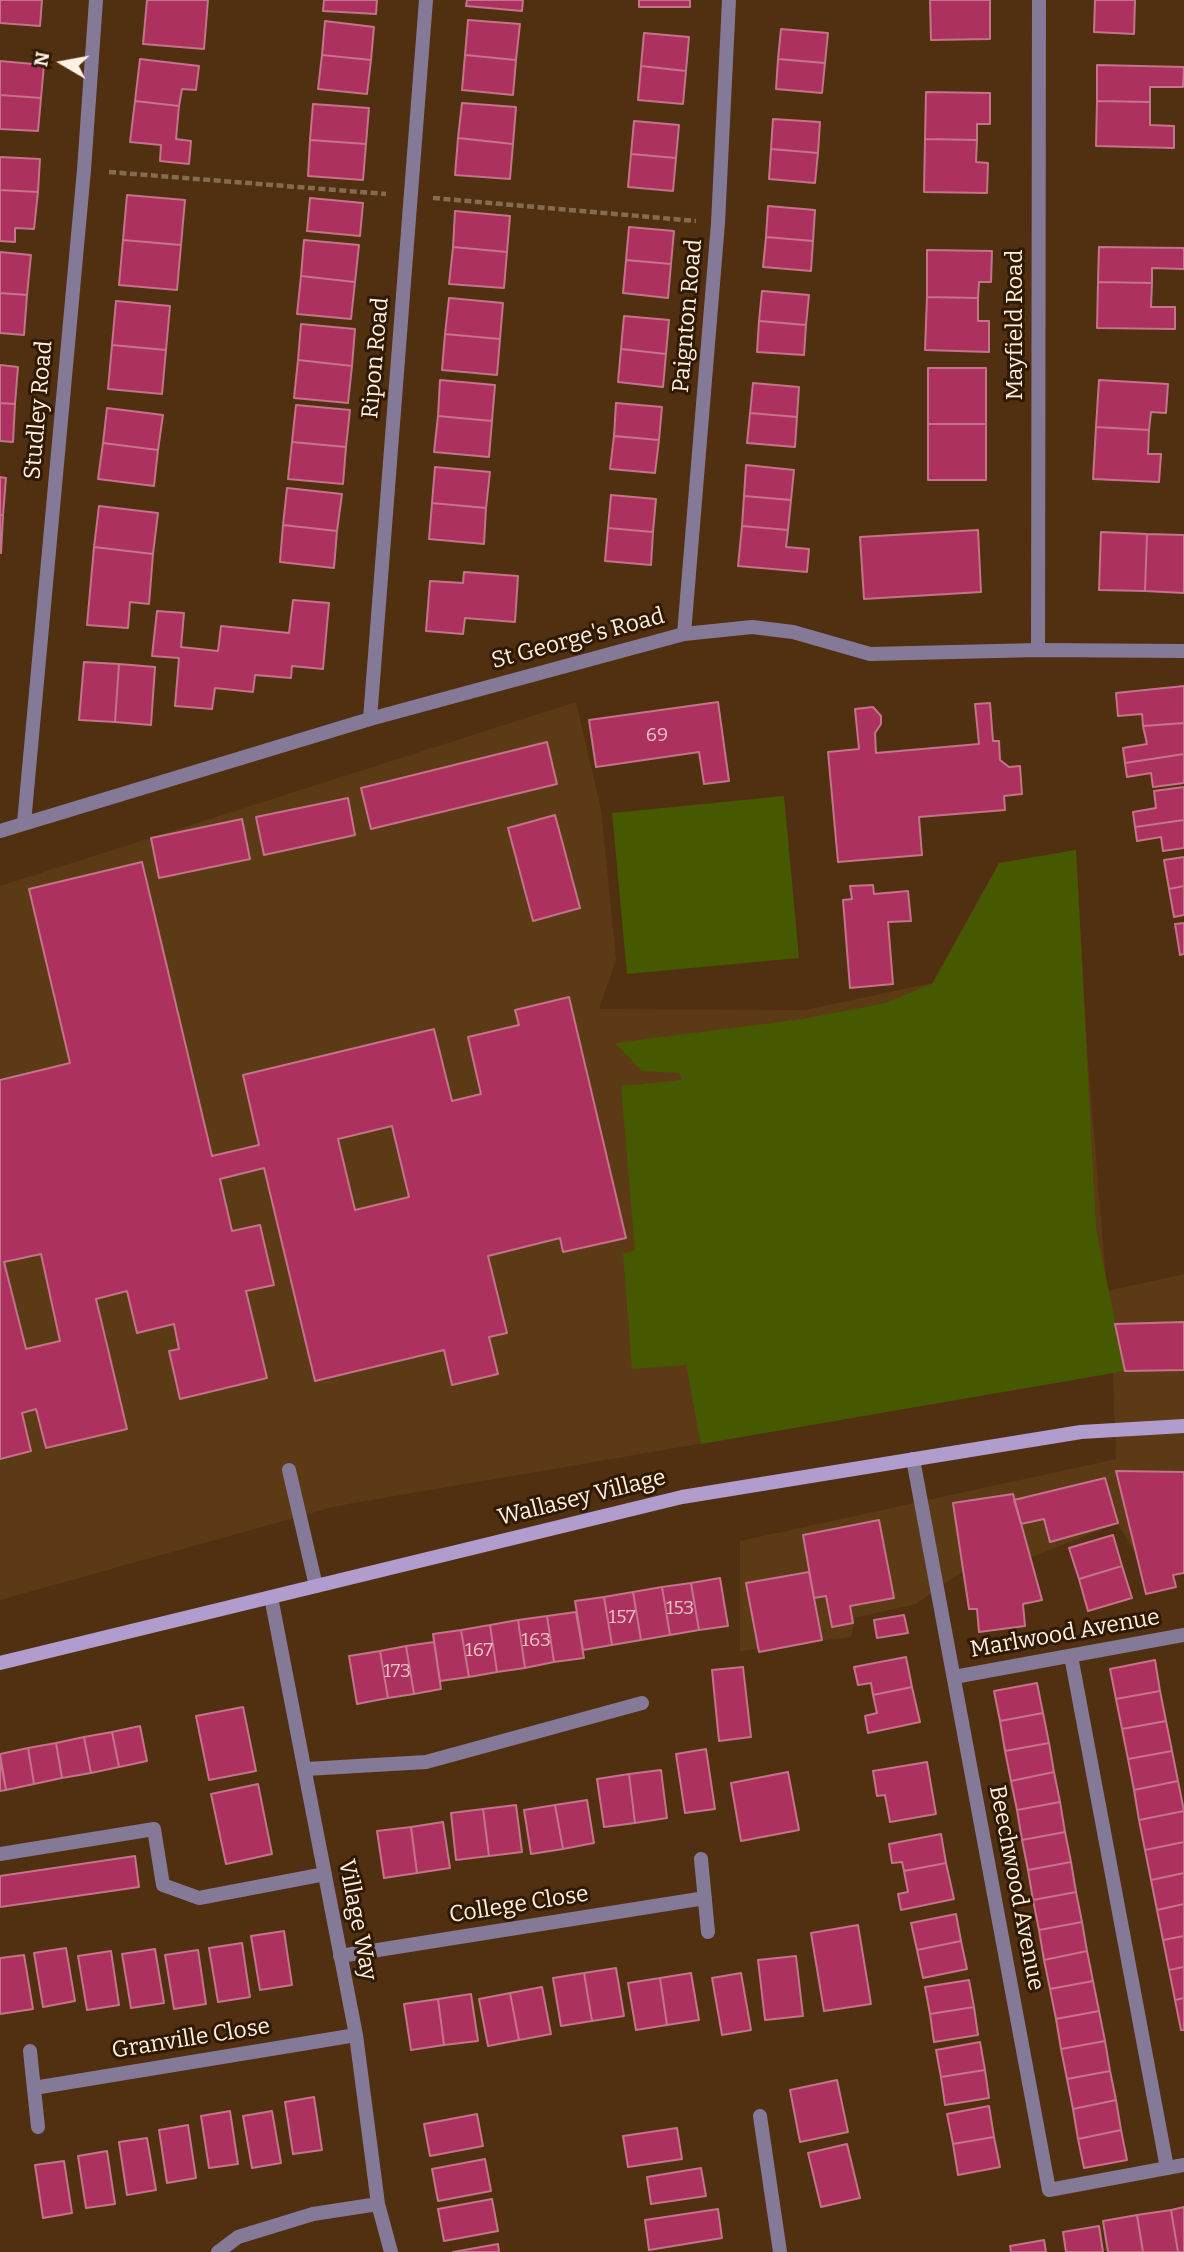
<!DOCTYPE html>
<style>
body{margin:0}
#map{position:relative;width:1184px;height:2252px;overflow:hidden;background:#503011;font-family:Bitter,serif}
canvas{display:block}
.north{position:absolute;left:28px;top:28px;width:70px;height:70px;-webkit-text-stroke:5px #311901;paint-order:stroke;rotate:280deg;font-size:19px;font-weight:700;line-height:28px;text-align:center;color:#fff1e6}
.north::after{content:'';display:block;margin:auto;width:24px;height:32px;background:#fff1e6;clip-path:polygon(50% 0,100% 100%,50% 72%,0 100%)}
</style>
<div id="map">
<canvas width="1184" height="2252"></canvas>
<div class="north">N</div>
</div>
<script>
const ctx = document.querySelector('canvas').getContext('2d');
ctx.lineJoin = 'round';
function fillPath(path, color) {
  ctx.fillStyle = color;
  ctx.fill(path, 'evenodd');
}
function strokePath(path, color, width, dash) {
  ctx.strokeStyle = color;
  ctx.lineWidth = width;
  ctx.lineCap = dash ? 'butt' : 'round';
  ctx.setLineDash(dash || []);
  ctx.stroke(path);
}
function label(font, color, halo, rows, align = 'center') {
  ctx.font = font + ' Bitter,serif';
  ctx.lineWidth = 6;
  ctx.setLineDash([]);
  ctx.textBaseline = 'middle';
  ctx.strokeStyle = halo;
  ctx.fillStyle = color;
  for (const [text, x, y, turn = 0] of rows) {
    ctx.save();
    ctx.translate(x, y);
    ctx.rotate((+turn || 0) * Math.PI / 180);
    ctx.textAlign = isNaN(turn) ? turn : align;
    if (halo) ctx.strokeText(text, 0, 0);
    ctx.fillText(text, 0, 0);
    ctx.restore();
  }
}
const built = new Path2D(`
 M576,702l25,107 15,151 -17,49 206,1 127,-27 67,-120 77,-13 12,212 19,229 77,-17v279l-47,3 -20,-33 -87,35 -65,12 -49,34 -61,14 -4,19 -111,14v-110l376,-82 -3,-86 -776,133 -337,94v-714z`);
const green = new Path2D(`
 M784,796l15,162 -172,16 -15,-161z
 M1076,850l20,378 29,143 -424,73 -15,-79 -54,4 -9,-116 12,-2 -14,-165 61,-6 -3,-7 -37,-2 -27,-28 188,-24 83,-16 47,-20 66,-120z`);
const building = new Path2D(`
 M0,0h42l-2,26 -40,-3z
 M147,0h61l-4,49 -61,-5z
 M324,0h53l-1,14 -53,-3z
 M467,0h56l-1,11 -56,-5z
 M639,0h51v7h-51z
 M930,0h60v39l-59,1z
 M1095,0h40l-1,34 -40,-2z
 M468,20l52,4 -4,36 -51,-5z
 M325,21l49,6 -3,33 -49,-5z
 M781,29l47,4 -3,30 -47,-4z
 M644,33l45,4 -3,34 -45,-5z
 M322,55l49,5 -4,34 -49,-5z
 M465,55l51,5 -3,35 -51,-5z
 M140,59l59,7 -3,24 -14,-1 -3,17 -44,-5z
 M778,59l47,4 -3,30 -46,-4z
 M0,61l44,4 -3,33 -41,-3z
 M1097,65l87,2 -1,20h-33v15l-53,-1z
 M641,66l45,5 -3,33 -45,-4z
 M926,92l64,1v31h-13v16l-52,-1z
 M0,95l41,3 -3,33 -38,-2z
 M135,101l44,5 -3,33 15,2 -2,23 -29,-3 1,-16 -31,-3z
 M1097,101l53,1v23l24,1v22l-78,-2z
 M462,103l54,4 -3,37 -55,-6z
 M313,104l56,4 -3,36 -56,-4z
 M773,119l47,3 -2,31 -47,-4z
 M634,121l45,4 -3,33 -45,-4z
 M458,138l55,6 -3,35 -55,-4z
 M925,139l52,1 -1,22 12,1 -1,30 -63,-1z
 M310,140l56,4 -3,36 -55,-4z
 M771,149l47,4 -3,30 -46,-4z
 M631,154l45,4 -3,33 -45,-4z
 M0,157l40,2 -2,33 -38,-2z
 M0,190l38,2 -4,37 -19,-1v14l-15,-1z
 M127,195l58,5 -4,45 -58,-5z
 M310,198l53,5 -3,33 -53,-5z
 M768,206l47,4 -2,31 -47,-4z
 M455,211l55,5 -3,36 -54,-5z
 M629,227l45,4 -3,33 -45,-4z
 M766,237l47,4 -2,30 -48,-4z
 M123,240l58,5 -4,45 -58,-5z
 M304,240l55,5 -4,37 -54,-6z
 M453,247l54,5 -3,36 -55,-4z
 M1099,247l85,1v21l-32,-1v15l-54,-1z
 M927,250l65,1 -1,31h-12l-1,16 -51,-1z
 M0,252l31,3 -4,40 -27,-2z
 M626,260l45,4 -3,34 -45,-5z
 M301,276l54,6 -4,37 -54,-5z
 M1098,282l54,1 -1,24h24v22l-78,-1z
 M762,291l47,4 -3,30 -47,-4z
 M0,293l27,2 -3,40 -24,-2z
 M927,297l51,1v23h11v31l-64,-2z
 M449,298l54,5 -3,36 -55,-5z
 M116,301l54,5 -4,44 -54,-5z
 M624,316l45,4 -3,34 -45,-5z
 M759,321l47,4 -2,30 -47,-3z
 M301,324l54,5 -3,37 -54,-6z
 M445,334l55,5 -3,36 -55,-5z
 M112,345l54,5 -4,44 -54,-5z
 M621,349l45,5 -3,33 -45,-5z
 M298,360l54,6 -4,37 -54,-5z
 M0,365l18,2 -3,37 -15,-1z
 M928,368h58v56h-58z
 M440,380l55,5 -3,36 -54,-5z
 M1099,380l69,4 -2,29 -15,-1 -2,18 -53,-3z
 M753,383l46,4 -2,30 -47,-4z
 M0,403l15,1 -2,38 -13,-1z
 M616,403l46,4 -3,33 -45,-4z
 M296,405l54,5 -4,37 -54,-5z
 M107,408l56,7 -5,35 -55,-7z
 M750,413l47,4 -2,30 -48,-4z
 M438,416l54,5 -3,36 -55,-5z
 M928,424h58v56h-58z
 M1096,427l53,3 -1,24h13l-2,28 -66,-3z
 M614,436l45,4 -4,33 -45,-4z
 M292,442l54,5 -3,37 -55,-5z
 M103,443l55,7 -4,36 -56,-7z
 M746,465l48,5 -3,30 -47,-4z
 M435,467l55,5 -4,36 -54,-5z
 M0,477l6,1 -3,37h-3z
 M287,488l55,6 -5,37 -54,-6z
 M611,495l45,4 -3,33 -45,-4z
 M744,496l47,4 -3,30 -46,-4z
 M432,503l54,5 -2,36 -55,-5z
 M99,506l59,7 -5,41 -59,-7z
 M0,515h3l-2,38h-1z
 M283,525l54,6 -3,37 -54,-6z
 M742,526l46,4 -2,17 23,2 -2,23 -69,-6z
 M608,528l45,4 -2,33 -46,-4z
 M978,530l3,62 -117,7 -4,-62z
 M1101,532l46,2 -2,57 -46,-1z
 M1147,534l37,1v58l-39,-2z
 M94,547l59,7 -4,50 -19,-2 -2,26 -41,-3z
 M464,572l54,4 -3,46 -50,-4 -2,16 -37,-3 4,-50 33,2z
 M293,600l36,3 -6,66 -31,-3 -1,12 -36,-3 -2,17 -38,-4 -3,21 -37,-3 4,-48 -27,-2 5,-45 27,2 -3,34 37,4 3,-25 68,7z
 M84,662l35,2 -4,58 -36,-2z
 M119,664l36,3 -4,58 -36,-3z
 M1184,686v37l-41,3 -1,-12 -24,2 -2,-23z
 M718,702l11,79 -25,3 -5,-32 -103,15 -7,-47z
 M990,703l3,38h6l1,19 9,7 11,-1 2,28 -18,2 1,14 -86,7 3,38 -84,7 -10,-110 31,-3 -4,-40 18,-2 8,9v8l-6,9 1,20 103,-9 -4,-40z
 M1184,723v31l-59,9 -2,-15 24,-4 -4,-18z
 M547,742l10,42 -186,45 -10,-41z
 M1184,754v29l-31,4 -2,-14 -24,4 -2,-14z
 M1184,787v33l-49,7 -2,-15 23,-4 -2,-17z
 M348,798l7,37 -91,20 -8,-38z
 M555,815l25,93 -47,13 -25,-93z
 M242,819l8,40 -91,19 -8,-40z
 M1184,820v28l-21,3 -2,-14 -24,4 -2,-14z
 M1184,857v29l-15,3 -5,-29z
 M142,862l70,294 47,-11 -16,-70 191,-46 18,72 29,-7 -13,-57 51,-12 -4,-15 54,-13 57,241 -63,14 -3,-14 -72,18 19,77 -18,4 9,37 -46,11 -8,-35 -129,31 -51,-213 -44,11 12,52 28,-6 14,60 -28,6 21,87 -87,21 -11,-48 10,-2 -5,-25 -37,9 -10,-42 -31,8 31,130 -81,19 -10,-39 -14,4 9,38 -31,8v-379l70,-17 -41,-174zM392,1126l17,71 -54,13 -17,-71zM41,1254l19,87 -34,8 -22,-87z
 M873,885l1,9 34,-3 3,30 -23,1 5,62 -43,4 -7,-88 9,-1 -2,-13z
 M1184,886v29l-10,2 -5,-28z
 M1184,923v31l-4,1 -5,-31z
 M1184,1322v48l-59,1 -10,-47z
 M1116,1471l68,1v101l-11,2 3,12 -30,7z
 M1105,1478l13,45 -68,19 -6,-23 -23,5 -7,-24z
 M1013,1494l29,106 -19,4 2,22 -46,6 -2,-23h-8l-16,-106z
 M879,1520l15,78 -44,8 3,17 -21,4 -6,-31 -12,2 -11,-63z
 M1113,1535l9,31 -43,13 -10,-31z
 M1122,1566l10,32 -44,13 -9,-32z
 M809,1572l13,68 -63,12 -13,-69z
 M720,1578l8,48 -29,4 -8,-47z
 M691,1583l8,47 -29,5 -8,-48z
 M662,1587l8,48 -29,5 -8,-48z
 M633,1592l8,48 -29,5 -8,-48z
 M604,1597l8,48 -29,5 -8,-49z
 M576,1612l8,46 -30,4 -7,-46z
 M904,1615l4,18 -31,5 -3,-18z
 M547,1616l7,46 -29,6 -7,-48z
 M518,1620l7,48 -28,4 -7,-47z
 M490,1625l7,47 -28,5 -8,-47z
 M461,1630l8,47 -29,4 -7,-47z
 M434,1642l7,47 -27,5 -8,-48z
 M406,1646l8,48 -26,4 -8,-47z
 M380,1651l8,47 -31,6 -8,-48z
 M906,1657l6,30 -39,8 -2,-12 -13,2 -4,-18z
 M1155,1660l5,31 -44,8 -6,-30z
 M743,1667l8,70 -32,4 -7,-71z
 M1037,1683l6,30 -43,8 -6,-30z
 M912,1687l8,35 -52,11 -3,-17 12,-3 -4,-18z
 M1160,1691l6,30 -44,8 -6,-30z
 M243,1707l13,64 -47,9 -13,-64z
 M1043,1713l6,30 -44,8 -5,-30z
 M1166,1721l6,30 -44,8 -6,-30z
 M140,1726l7,35 -28,6 -7,-35z
 M112,1732l7,35 -28,6 -7,-36z
 M84,1737l7,36 -29,5 -6,-35z
 M56,1743l6,35 -28,6 -6,-36z
 M1049,1743l5,29 -43,9 -6,-30z
 M28,1748l6,36 -28,6 -6,-36z
 M706,1749l9,60 -30,4 -9,-59z
 M1172,1751l6,30 -44,9 -6,-31z
 M0,1758l6,32 -6,1z
 M927,1762l9,52 -46,8 -5,-27 -8,1 -4,-25z
 M661,1770l6,48 -32,5 -6,-49z
 M788,1772l11,58 -58,11 -10,-58z
 M1054,1772l6,30 -43,8 -6,-29z
 M629,1774l6,49 -31,4 -7,-48z
 M1178,1781l6,30 -45,9 -5,-30z
 M258,1784l14,70 -46,10 -15,-70z
 M587,1800l7,43 -31,6 -8,-44z
 M1060,1802l5,30 -43,8 -5,-30z
 M516,1805l6,47 -33,4 -6,-47z
 M555,1805l8,44 -32,5 -7,-44z
 M483,1809l6,47 -33,4 -5,-47z
 M1184,1811v31l-39,8 -6,-30z
 M443,1822l7,46 -33,5 -6,-46z
 M411,1827l6,46 -33,5 -7,-47z
 M1065,1832l6,30 -43,8 -6,-30z
 M941,1834l5,29 -42,8 -2,-9 -10,1 -3,-19z
 M1184,1842v31l-33,7 -6,-30z
 M135,1856l4,31 -139,20v-31z
 M1071,1862l5,30 -43,8 -5,-30z
 M946,1863l8,36 -53,11 -3,-16 10,-2 -4,-21z
 M1184,1873v31l-27,6 -6,-30z
 M1076,1892l6,30 -43,8 -6,-30z
 M1184,1904v32l-21,4 -6,-30z
 M956,1914l5,27 -44,9 -6,-27z
 M1082,1922l5,29 -43,9 -5,-30z
 M858,1925l13,79 -47,7 -13,-78z
 M284,1931l8,54 -32,5 -9,-54z
 M1184,1936v31l-15,3 -6,-30z
 M961,1941l6,28 -44,9 -6,-28z
 M242,1943l8,54 -32,5 -9,-54z
 M66,1948l9,53 -32,6 -9,-54z
 M155,1949l9,54 -33,5 -9,-54z
 M198,1950l8,54 -32,5 -9,-54z
 M111,1951l8,54 -32,5 -9,-54z
 M1087,1951l6,30 -43,8 -6,-29z
 M24,1955l9,54 -33,5v-56z
 M796,1956l7,60 -38,4 -7,-60z
 M1184,1967v31l-9,2 -6,-30z
 M616,1968l8,48 -32,5 -8,-48z
 M584,1973l8,48 -31,5 -8,-48z
 M691,1973l8,47 -32,5 -7,-47z
 M741,1973l10,57 -29,5 -10,-57z
 M660,1978l7,47 -31,5 -8,-47z
 M969,1980l5,27 -44,7 -5,-27z
 M1093,1981l6,30 -43,8 -6,-30z
 M542,1987l9,47 -32,6 -9,-47z
 M510,1993l9,47 -31,6 -9,-47z
 M471,1994l7,47 -34,4 -6,-46z
 M1184,1998v32h-3l-6,-30z
 M438,1999l6,46 -33,5 -7,-46z
 M974,2007l4,28 -44,7 -4,-28z
 M1099,2011l6,30 -44,8 -5,-30z
 M1105,2041l5,30 -43,8 -6,-30z
 M980,2042l5,28 -44,7 -5,-27z
 M985,2070l4,28 -44,7 -4,-28z
 M1110,2071l6,29 -43,9 -6,-30z
 M837,2080l11,52 -48,10 -10,-52z
 M314,2097l8,53 -29,4 -8,-52z
 M1116,2100l5,30 -43,9 -5,-30z
 M989,2106l5,31 -41,7 -6,-30z
 M230,2111l8,53 -29,4 -8,-52z
 M272,2111l9,52 -29,5 -9,-52z
 M477,2114l6,32 -53,10 -6,-32z
 M188,2125l8,53 -29,5 -8,-53z
 M677,2128l5,31 -54,8 -5,-31z
 M1121,2130l6,30 -43,8 -6,-29z
 M994,2137l6,30 -42,8 -5,-31z
 M147,2138l9,52 -29,5 -8,-53z
 M847,2144l13,54 -39,9 -13,-54z
 M107,2151l8,53 -29,4 -8,-52z
 M485,2159l6,32 -53,10 -6,-32z
 M64,2161l8,52 -29,5 -8,-53z
 M701,2168l5,28 -55,8 -4,-27z
 M492,2199l6,32 -54,10 -6,-32z
 M1184,2207v45h-6l-7,-42z
 M718,2209l4,29 -73,12 -4,-30z
 M1171,2210l7,42h-35l-6,-37z
 M1137,2215l6,37h-35l-5,-31z
 M1099,2226l4,26h-37l-3,-20z
 M1044,2240l2,12h-35l-1,-6z
 M498,2244l1,8h-46z`);
const path = new Path2D(`
 M109,172l277,22
 M433,198l263,23`);
const service = new Path2D(`
 M289,1470l27,116
 M1071,1656l96,512`);
const minor = new Path2D(`
 M684,634l34,-411 11,-223
 M1038,650l1,-650
 M370,719l56,-719
 M24,823l60,-653 12,-170
 M913,1459l136,731 135,-25
 M271,1597l85,438 22,169 13,48
 M954,1677l230,-42
 M306,1769l120,-7 216,-59
 M0,1854l154,-25 9,56 36,13 126,-24
 M701,1859l7,73
 M340,1956l365,-58
 M30,2051l8,76
 M34,2088l322,-53
 M760,2116l20,136
 M218,2252l20,-15 75,-23 65,-10`);
const tertiary = new Path2D(`
 M0,831l370,-112 314,-85 68,-7 41,5 77,22 168,-4 146,1`);
const secondary = new Path2D(`
 M0,1663l682,-166 399,-65 103,-6`);
const numberNames = [
 ["69",657,736],
 ["153",680,1609],
 ["157",622,1618],
 ["163",536,1641],
 ["167",479,1651],
 ["173",397,1672]
];
const streetNames = [
 ["Paignton Road",688,316,-85],
 ["Mayfield Road",1016,325,-90],
 ["Ripon Road",376,358,-85],
 ["Studley Road",39,410,-85],
 ["St George's Road",578,639,-15],
 ["Wallasey Village",582,1498,-14],
 ["Marlwood Avenue",1065,1634,-10],
 ["Beechwood Avenue",1016,1888,79],
 ["College Close",519,1905,-9],
 ["Village Way",357,1920,79],
 ["Granville Close",191,2039,-9]
];
fillPath(built, '#5c3a16');
fillPath(green, '#465800');
fillPath(building, '#ac315e');
strokePath(building, '#c47389', 2);
strokePath(path, '#856b52', 4.5, [7, 3.5]);
strokePath(service, '#857998', 14);
strokePath(minor, '#857998', 14);
strokePath(tertiary, '#857998', 14);
strokePath(secondary, '#b09dce', 14);
label('19px', '#eac1c4', null, numberNames);
label('23px', '#fff1e6', '#311901', streetNames);
</script>
